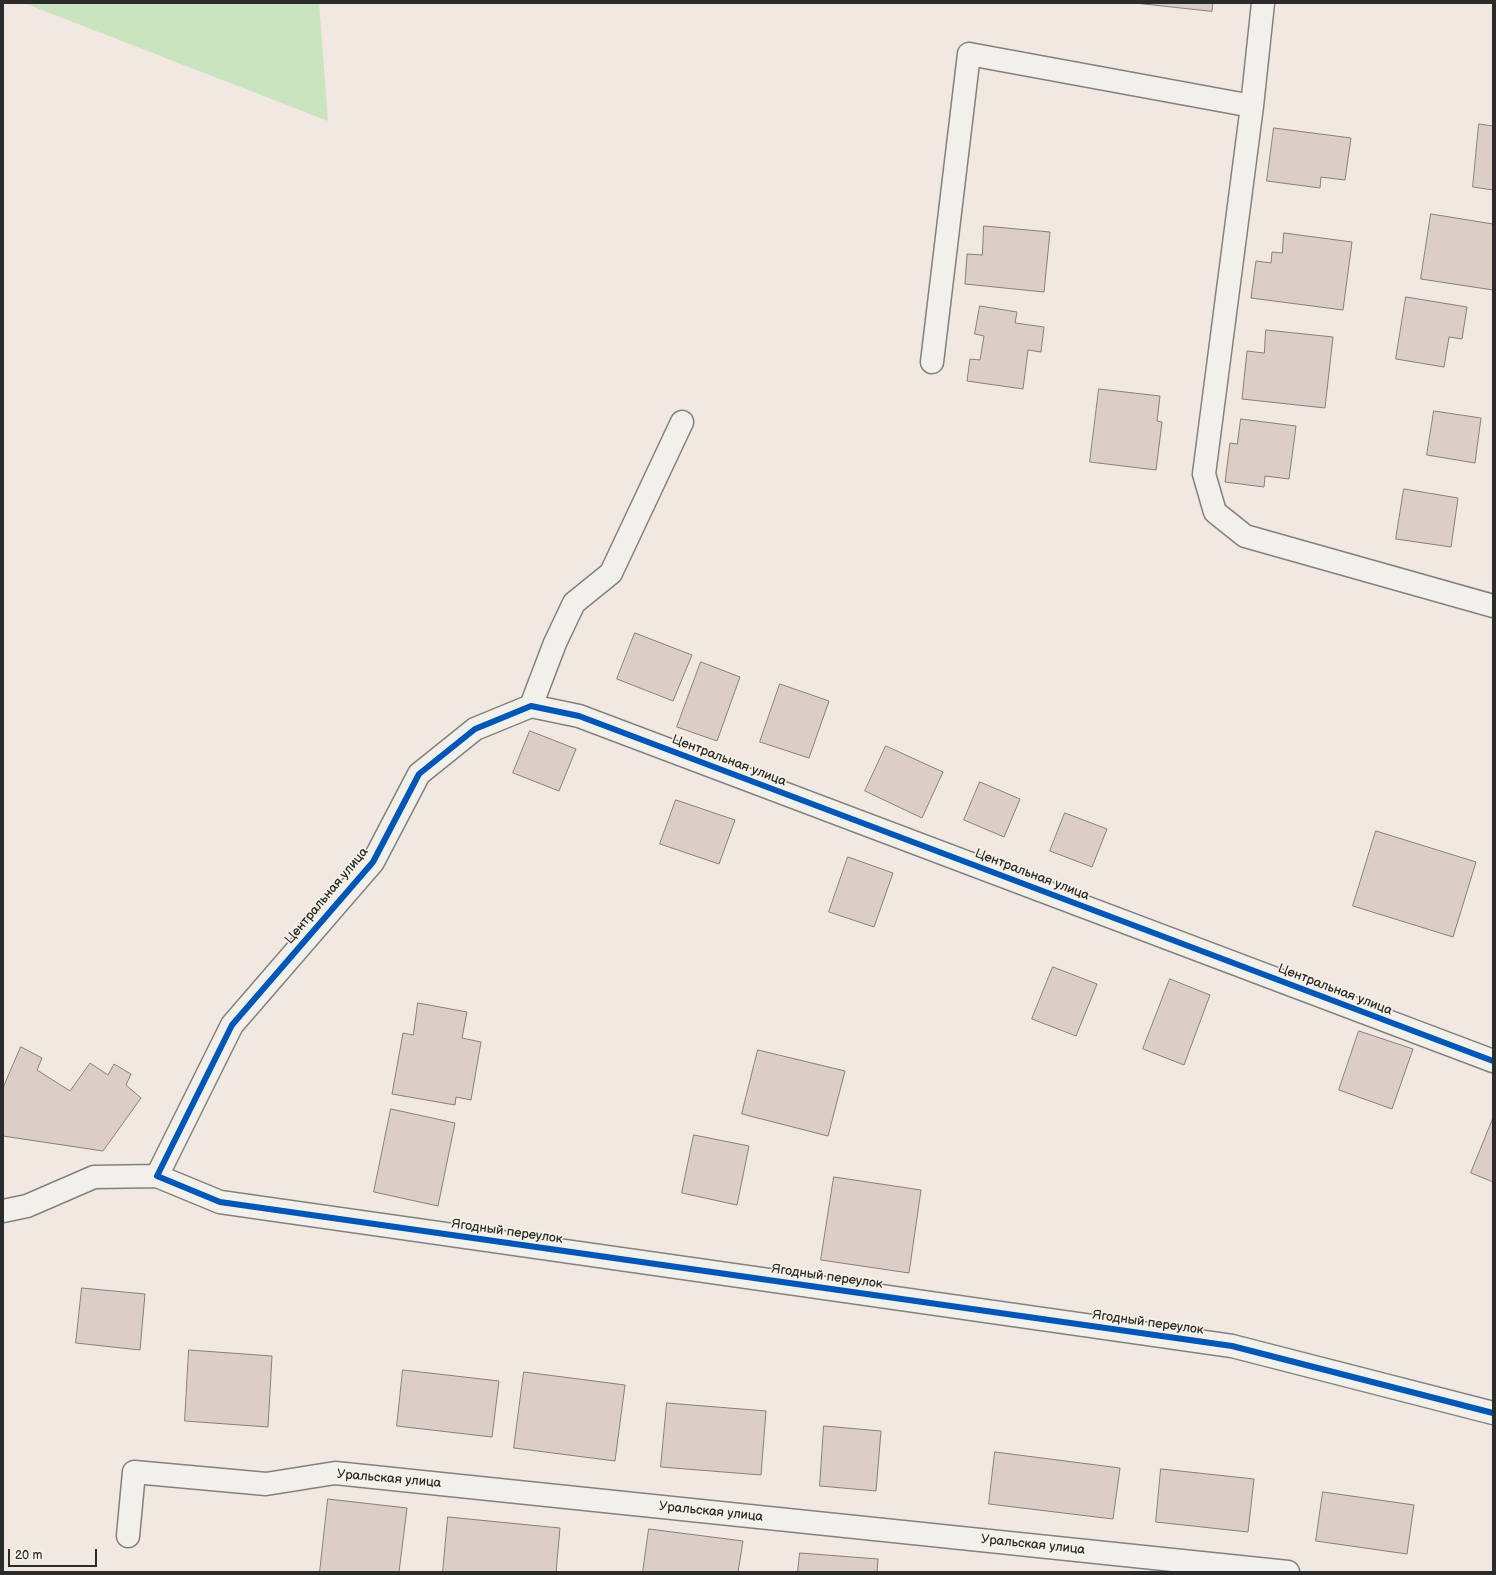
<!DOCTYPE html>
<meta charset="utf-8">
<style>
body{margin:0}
#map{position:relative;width:1496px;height:1575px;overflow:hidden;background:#f0e8e1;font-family:"Balsamiq Sans",sans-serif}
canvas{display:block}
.frame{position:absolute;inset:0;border:4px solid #2b2b2b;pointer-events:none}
.scale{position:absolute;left:8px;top:1549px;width:89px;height:18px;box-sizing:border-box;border:2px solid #2b2b2b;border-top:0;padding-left:5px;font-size:12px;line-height:14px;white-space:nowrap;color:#2b2b2b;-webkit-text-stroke:3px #f7f3e8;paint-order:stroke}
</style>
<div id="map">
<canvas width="1496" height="1575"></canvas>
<div class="frame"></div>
<div class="scale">20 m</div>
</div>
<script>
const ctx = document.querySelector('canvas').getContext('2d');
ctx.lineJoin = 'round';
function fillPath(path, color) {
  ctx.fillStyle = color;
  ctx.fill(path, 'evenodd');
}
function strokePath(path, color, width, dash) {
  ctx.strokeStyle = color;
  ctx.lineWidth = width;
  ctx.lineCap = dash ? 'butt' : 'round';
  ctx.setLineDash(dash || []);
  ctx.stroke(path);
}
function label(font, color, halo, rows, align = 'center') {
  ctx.font = font + ' "Balsamiq Sans",sans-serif';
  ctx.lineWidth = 3;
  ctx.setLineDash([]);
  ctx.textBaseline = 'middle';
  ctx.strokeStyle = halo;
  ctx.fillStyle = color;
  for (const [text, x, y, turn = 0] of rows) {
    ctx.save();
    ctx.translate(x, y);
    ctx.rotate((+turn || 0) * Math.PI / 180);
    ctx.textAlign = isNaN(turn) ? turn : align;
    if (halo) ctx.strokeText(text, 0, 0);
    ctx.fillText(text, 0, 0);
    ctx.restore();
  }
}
const green = new Path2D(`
 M24,3h295l9,118z`);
const building = new Path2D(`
 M1135,3h78l-1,8z
 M1479,124l14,2v64l-20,-3z
 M1274,128l77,10 -6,42 -24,-3 -1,11 -53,-7z
 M1431,214l62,10v66l-72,-11z
 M984,226l66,6 -6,60 -79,-8 2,-30 15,1z
 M1284,233l68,9 -9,68 -92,-12 5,-37 15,2 1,-11 10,1z
 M1406,297l61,10 -5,32 -13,-2 -5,30 -48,-8z
 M980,306l37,6 -2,11 29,4 -3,25 -13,-2 -5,39 -56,-8 3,-22 10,1 4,-24 -9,-2z
 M1266,330l67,7 -8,71 -83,-9 5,-48 17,2z
 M1099,389l61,7 -3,25 5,1 -6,48 -66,-8z
 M1434,411l47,7 -6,45 -48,-8z
 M1241,419l55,7 -7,53 -24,-3 -1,11 -39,-5 5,-39 7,1z
 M1404,489l54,9 -7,49 -55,-8z
 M635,633l57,22 -19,46 -56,-22z
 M701,662l39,15 -23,64 -40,-14z
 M780,684l49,17 -20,57 -49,-16z
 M530,731l46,18 -17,42 -46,-18z
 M886,746l57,26 -21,46 -57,-27z
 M980,782l40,17 -16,38 -40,-17z
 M676,800l59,20 -16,44 -59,-20z
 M1065,813l42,16 -15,38 -42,-16z
 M1376,831l100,31 -23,75 -100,-31z
 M848,857l45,16 -19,54 -45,-15z
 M1053,967l44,17 -21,52 -44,-17z
 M1170,979l40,16 -26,70 -41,-16z
 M418,1003l49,9 -5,26 19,4 -10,58 -15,-3 -1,8 -63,-11 11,-61 10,2z
 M1359,1031l54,18 -21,60 -53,-19z
 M21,1047l21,11 -5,12 33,21 20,-28 18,12 6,-11 17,10 -5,11 15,13 -38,53 -100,-15v-48z
 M758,1050l87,21 -17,65 -86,-22z
 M391,1109l64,14 -17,83 -64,-14z
 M1493,1118v64l-22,-9z
 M694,1135l55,11 -12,59 -55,-12z
 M834,1177l87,13 -12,83 -88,-13z
 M82,1288l63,6 -5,56 -64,-7z
 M189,1350l83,6 -4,71 -83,-6z
 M403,1370l96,11 -7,56 -95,-11z
 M524,1372l101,13 -10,76 -101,-13z
 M667,1403l99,8 -5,64 -100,-8z
 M824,1426l57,5 -5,60 -56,-5z
 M995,1452l125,16 -7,51 -124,-15z
 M1161,1469l93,10 -6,53 -92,-10z
 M1323,1492l91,13 -7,49 -91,-13z
 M328,1499l79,9 -8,64h-79z
 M448,1517l112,11 -4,44h-113z
 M649,1529l94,12 -5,31h-95z
 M800,1553l78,6 -1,13h-79z`);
const minor = new Path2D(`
 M1263,3l-11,103 -48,368 11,38 30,24 248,70
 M932,362l37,-308 283,52
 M531,706l24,-63 19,-40 37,-30 71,-151
 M157,1176l75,-151 141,-163 46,-88 56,-45 56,-23 48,10 914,345
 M3,1211l24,-5 67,-29 63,-1 63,26 1012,144 261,67
 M128,1536l6,-64 132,12 69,-11 953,99`);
const cycleway = new Path2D(`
 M1493,1061l-914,-345 -48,-10 -56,23 -56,45 -46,88 -141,163 -75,151 63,26 1012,144 261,67`);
const streetNames = [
 ["Центральная улица",729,761,21],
 ["Центральная улица",1032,875,21],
 ["Центральная улица",327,896,-50],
 ["Центральная улица",1335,990,21],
 ["Ягодный переулок",507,1232,8],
 ["Ягодный переулок",827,1277,8],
 ["Ягодный переулок",1148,1323,8],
 ["Уральская улица",389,1479,5],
 ["Уральская улица",711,1512,6],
 ["Уральская улица",1033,1545,6]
];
fillPath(green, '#cae4bf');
fillPath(building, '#dccec7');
strokePath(building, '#84807d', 1);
strokePath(minor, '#84807d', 25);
strokePath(minor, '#f2f0eb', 22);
strokePath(cycleway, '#0057b8', 6);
label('13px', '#2b2b2b', '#f7f3e8', streetNames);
</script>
